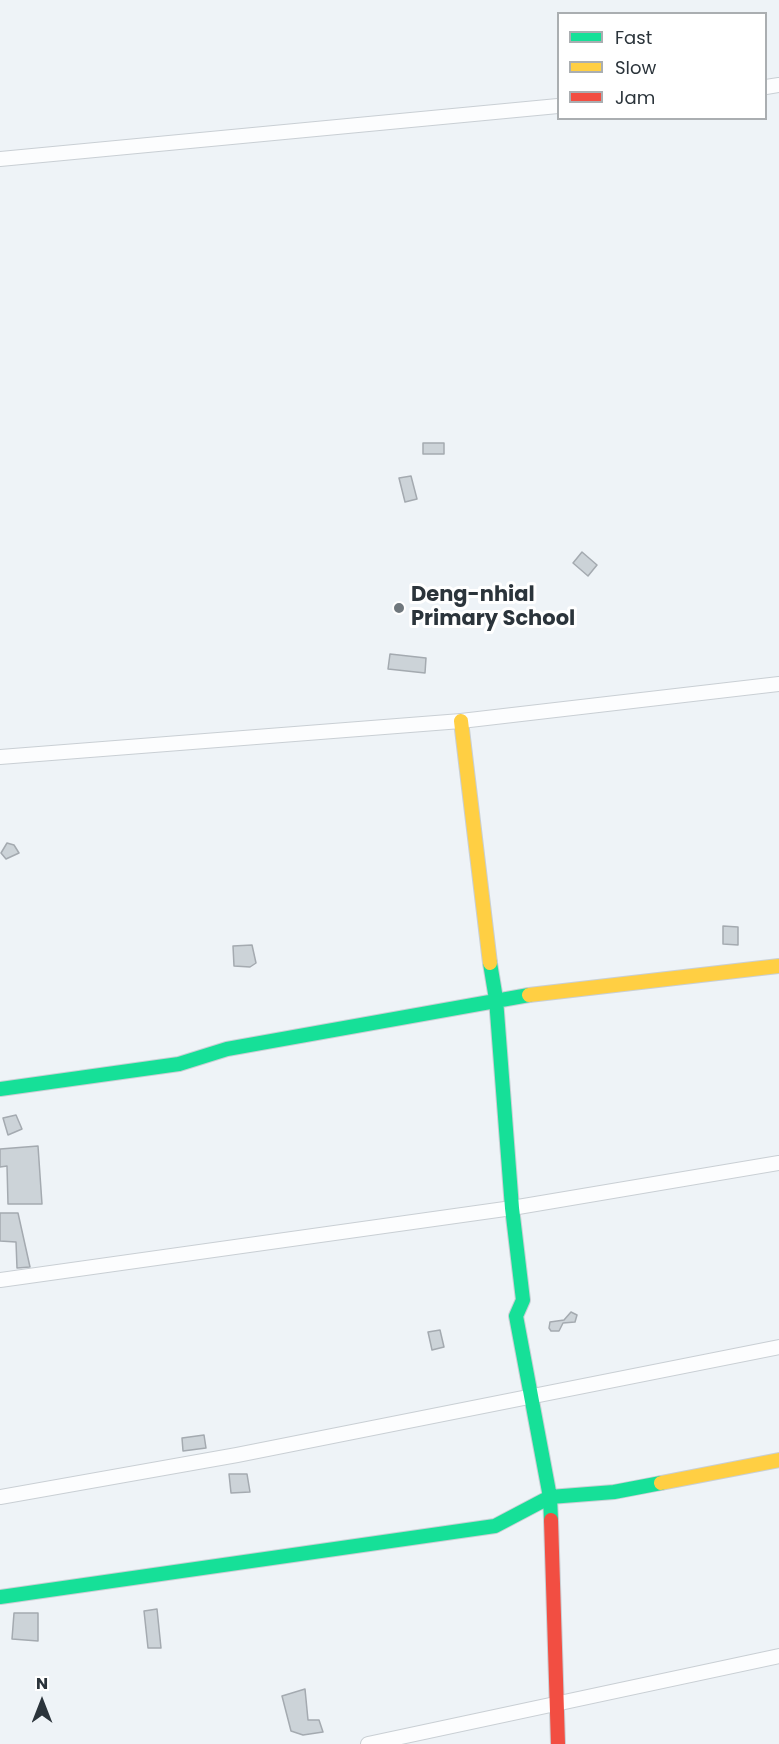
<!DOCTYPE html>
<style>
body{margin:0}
#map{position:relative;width:779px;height:1744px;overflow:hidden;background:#eef3f7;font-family:Poppins,sans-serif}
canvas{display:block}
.legend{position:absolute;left:557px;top:12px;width:210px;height:108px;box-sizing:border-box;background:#fff;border:2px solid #aaaeb1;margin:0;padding:8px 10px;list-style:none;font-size:18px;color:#2b343b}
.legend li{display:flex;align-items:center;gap:12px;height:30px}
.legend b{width:30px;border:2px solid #aaaeb1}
.north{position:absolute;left:12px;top:1672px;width:60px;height:60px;-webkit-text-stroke:4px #fff;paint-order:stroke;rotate:0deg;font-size:16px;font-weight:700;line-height:24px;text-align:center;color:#2b343b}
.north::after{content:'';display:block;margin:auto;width:21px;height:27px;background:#2b343b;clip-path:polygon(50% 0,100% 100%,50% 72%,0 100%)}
</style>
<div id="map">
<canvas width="779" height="1744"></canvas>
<ul class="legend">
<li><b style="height:8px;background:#16e098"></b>Fast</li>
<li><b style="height:8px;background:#ffcf43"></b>Slow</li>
<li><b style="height:8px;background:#f24e42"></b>Jam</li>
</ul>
<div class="north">N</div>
</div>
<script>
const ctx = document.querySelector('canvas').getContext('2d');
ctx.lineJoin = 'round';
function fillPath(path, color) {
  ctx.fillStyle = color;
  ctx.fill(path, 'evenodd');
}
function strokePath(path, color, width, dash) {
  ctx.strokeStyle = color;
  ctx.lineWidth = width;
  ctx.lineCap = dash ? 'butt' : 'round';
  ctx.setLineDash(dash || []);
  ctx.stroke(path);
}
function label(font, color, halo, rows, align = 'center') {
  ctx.font = font + ' Poppins,sans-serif';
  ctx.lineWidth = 6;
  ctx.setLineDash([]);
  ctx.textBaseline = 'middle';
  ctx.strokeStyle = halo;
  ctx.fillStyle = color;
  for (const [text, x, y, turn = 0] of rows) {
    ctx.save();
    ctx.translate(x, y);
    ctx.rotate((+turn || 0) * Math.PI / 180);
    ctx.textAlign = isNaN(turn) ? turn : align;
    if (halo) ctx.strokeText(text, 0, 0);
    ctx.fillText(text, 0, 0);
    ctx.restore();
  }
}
const building = new Path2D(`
 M423,443h21v11h-21z
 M411,476l6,23 -12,3 -6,-24z
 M582,552l15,13 -9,11 -15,-13z
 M390,654l36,4 -1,15 -37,-4z
 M7,843l7,2 5,8 -13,6 -5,-6z
 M723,926l15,1v18l-15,-1z
 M252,945l4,18 -6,4 -16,-1 -1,-20z
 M16,1115l6,14 -14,6 -5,-17z
 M38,1146l4,58h-34l-1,-38 -7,1v-18z
 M0,1213h18l12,54 -13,1 -1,-26 -16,-1z
 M571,1312l6,3 -2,7 -12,1 -4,8h-8l-2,-3 1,-6 14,-2z
 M440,1330l4,17 -12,3 -4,-18z
 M204,1435l2,13 -23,3 -1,-13z
 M229,1474h18l3,18 -19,1z
 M157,1609l4,39h-13l-4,-37z
 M14,1613h24v28l-26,-2z
 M305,1689l3,31h11l4,12 -20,3 -12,-4 -9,-35z`);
const street = new Path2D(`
 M766,87l13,-2
 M0,159l558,-53
 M0,757l461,-36 318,-37
 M0,1280l512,-72 267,-45
 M0,1497l237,-42 542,-108
 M368,1744l411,-88`);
const fast = new Path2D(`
 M490,963l6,36 16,209 11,92 -7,16 34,181 1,23
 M0,1089l179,-25 48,-15 302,-54
 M0,1597l495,-71 55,-29 64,-5 47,-9`);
const slow = new Path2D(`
 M461,721l29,242
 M529,995l250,-29
 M661,1483l118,-23`);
const jam = new Path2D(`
 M551,1520l7,224`);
const markers = [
 [399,608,6,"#6f777d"]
];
const poiNames = [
 ["Deng-nhial",411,596],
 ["Primary School",411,620]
];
fillPath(building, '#ccd3d8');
strokePath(building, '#a4aab0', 1.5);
strokePath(street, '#c9cfd4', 16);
strokePath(fast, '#c9cfd4', 16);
strokePath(slow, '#c9cfd4', 16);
strokePath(jam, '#c9cfd4', 16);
strokePath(street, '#fcfdfe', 14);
strokePath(fast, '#16e098', 14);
strokePath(slow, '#ffcf43', 14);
strokePath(jam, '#f24e42', 14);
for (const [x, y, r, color] of markers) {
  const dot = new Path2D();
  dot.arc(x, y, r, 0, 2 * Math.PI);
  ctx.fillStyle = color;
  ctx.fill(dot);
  strokePath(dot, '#fff', 2);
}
label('bold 21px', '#2b343b', '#fff', poiNames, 'left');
</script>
